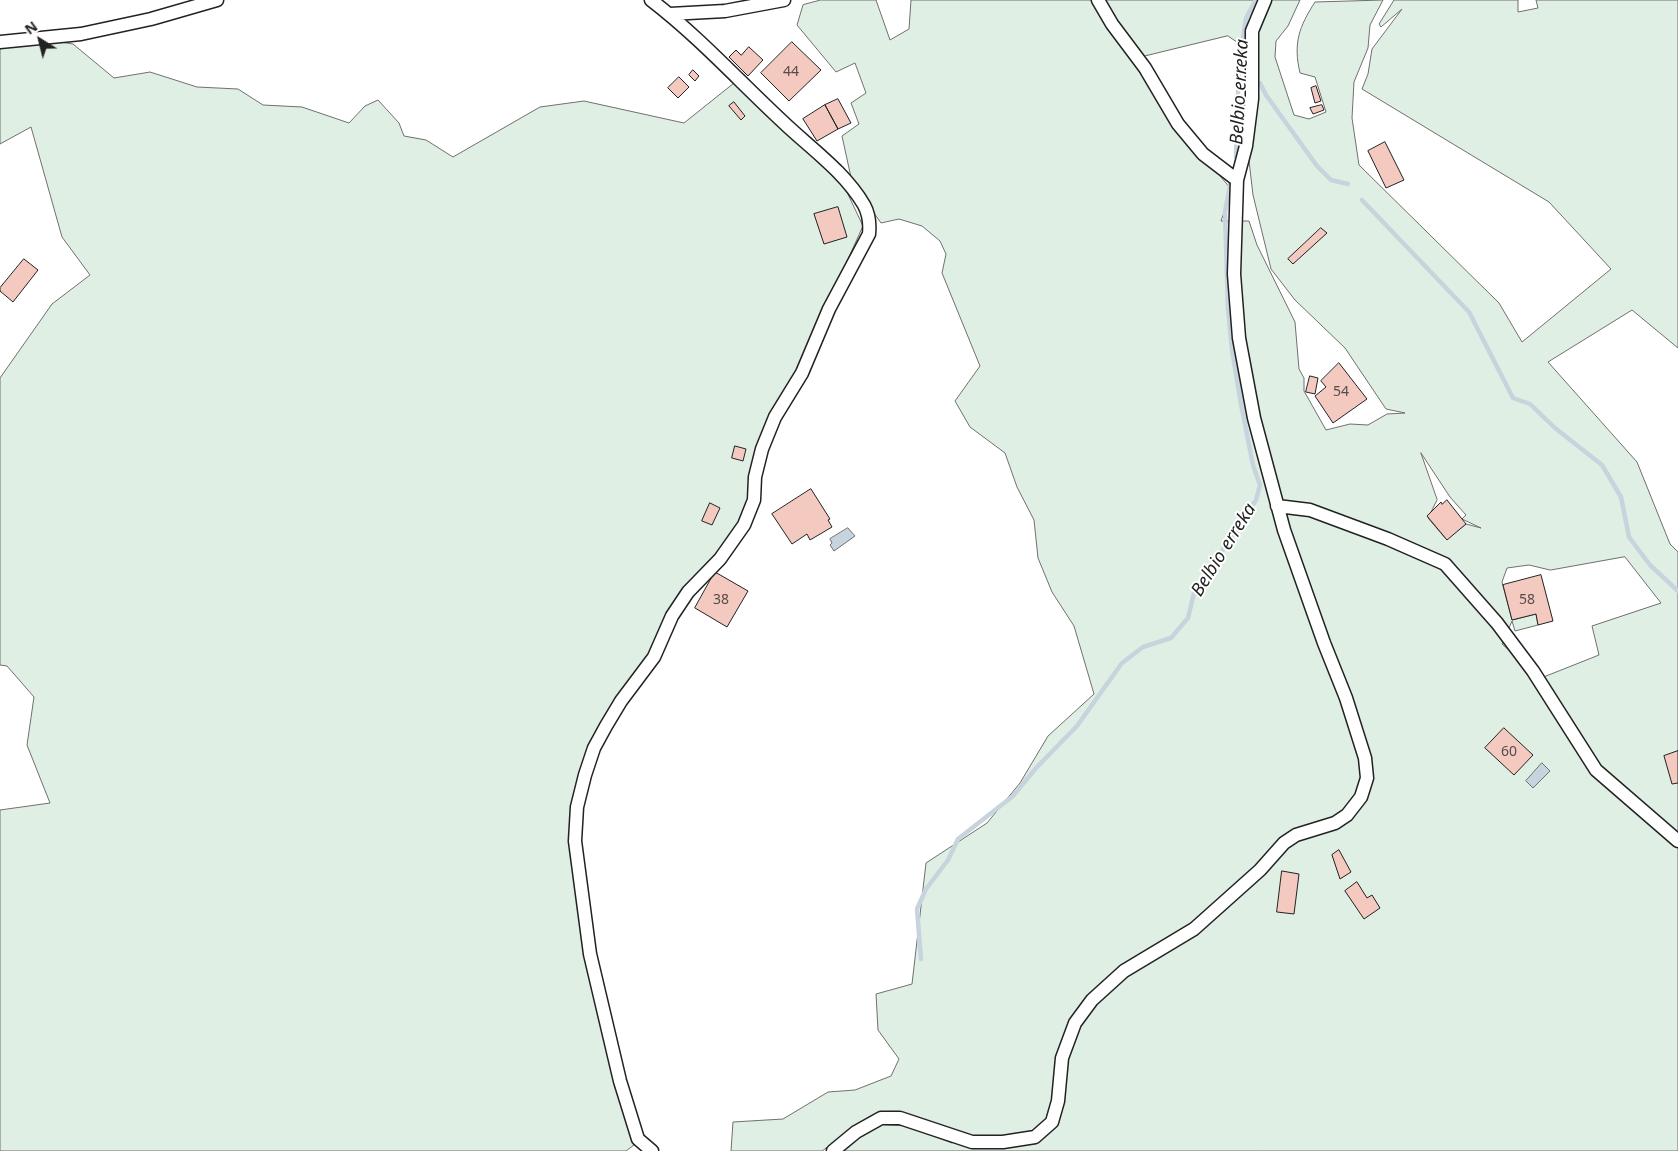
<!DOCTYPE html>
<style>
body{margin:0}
#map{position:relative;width:1678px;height:1151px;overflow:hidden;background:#fff;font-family:"Noto Sans",sans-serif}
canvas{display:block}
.north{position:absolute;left:15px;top:15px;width:50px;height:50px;-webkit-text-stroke:4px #fff;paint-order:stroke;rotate:324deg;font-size:14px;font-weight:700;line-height:20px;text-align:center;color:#222}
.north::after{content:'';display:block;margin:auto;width:18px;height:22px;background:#222;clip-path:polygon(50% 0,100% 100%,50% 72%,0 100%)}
</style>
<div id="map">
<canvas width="1678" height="1151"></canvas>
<div class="north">N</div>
</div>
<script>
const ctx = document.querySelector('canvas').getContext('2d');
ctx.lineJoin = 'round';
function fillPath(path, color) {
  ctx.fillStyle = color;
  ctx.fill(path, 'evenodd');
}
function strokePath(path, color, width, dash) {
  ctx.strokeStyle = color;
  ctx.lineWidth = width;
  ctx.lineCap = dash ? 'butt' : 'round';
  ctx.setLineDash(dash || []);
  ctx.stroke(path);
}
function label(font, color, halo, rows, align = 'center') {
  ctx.font = font + ' "Noto Sans",sans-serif';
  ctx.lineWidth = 4;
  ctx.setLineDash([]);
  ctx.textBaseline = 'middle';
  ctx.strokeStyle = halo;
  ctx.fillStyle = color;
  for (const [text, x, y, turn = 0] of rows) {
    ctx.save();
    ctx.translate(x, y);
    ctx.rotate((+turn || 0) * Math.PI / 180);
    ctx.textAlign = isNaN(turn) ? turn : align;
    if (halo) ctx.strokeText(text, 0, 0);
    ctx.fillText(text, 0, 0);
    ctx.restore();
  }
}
const green = new Path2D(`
 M821,0h55l14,40 19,-11 2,-29h389l-12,26 -12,15 -1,16 19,58 15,4 17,-7 -11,-35 -15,-4c-7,-30 -1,-46 15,-71l68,-2 -13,25 -2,23 -14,34 -2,36 7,47 140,138 23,39 89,-73 -62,-67 -187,-113 6,-15 4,-25 30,-40 -21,18 -2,-3 15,-24h124v12l20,-4 -2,-8h142v348l-46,-38 -84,52 89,100 33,82 8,8v599h-839l37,-27 31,2 45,17 -26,-21 -50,-4 -32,17 -22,16h-91l2,-29 50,-3 45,-27 27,-2 36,-14 8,-17 -21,-29 -2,-36 36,-10 14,-121 61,-40 33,-40 28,-47 46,-42 -20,-68 -22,-34 -14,-34 -4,-38 -17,-33 -12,-34 -35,-26 -15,-26 25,-35 -38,-93 4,-19 -6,-13 -18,-15 -23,-7 -18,4 -29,-41 -10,-46 17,-12 -8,-21 15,-10 -11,-30 -19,9 -39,-47 6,-20zM1228,36l25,17 3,47 -7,61 4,34 18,74 24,31 50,48 41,61 19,4 -18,1 -19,11 -18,-1 -24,6 -22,-39v-13l-5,-9 -4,-47 -38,-77 -8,-24h-28l11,-31 -18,-21 -76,-111zM1421,453l29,44 16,18 -4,4 19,9 -15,-4 -20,15 -18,-21 9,-18zM1625,557l36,46 -69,23 7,29 -58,23 -39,-34 10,-23 3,10 23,-6 -2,-11 -24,6 -10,-38 5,-14 22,-3 21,5z
 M54,41l19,3 41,34 36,-6 47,15 41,2 25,16 39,2 47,16 16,-17 13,-6 21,23 5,13 22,4 27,17 87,-50 44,-6 100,22 50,-40 111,105 18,38 -101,223 -18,76 -56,67 -82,134 -29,81 13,147 52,185 -16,12h-626v-341l50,-7 -23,-58 7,-48 -27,-31 -7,-1v-287l52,-74 38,-29 -28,-38 -31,-110 -31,17v-96z`);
const water = new Path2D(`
 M848,528l7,8 -21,15 -4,-6 2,-2 -2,-4z
 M1542,763l8,8 -17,17 -7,-7z`);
const stream = new Path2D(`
 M1260,83l6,12 51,71 14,14 17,4
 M1236,157l3,-93 7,-46 10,-18
 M1362,200l107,112 44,86 17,6 25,24 47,37 19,32 8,40 21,28 28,26
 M921,959l-4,-50 9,-20 22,-29 10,-21 55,-43 23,-28 41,-42 45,-63 21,-16 28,-9 17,-20 6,-25 62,-93 4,-15 -7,-20 -12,-61 -9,-54 -4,-41 -3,-97 6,-32`);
const building = new Path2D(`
 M792,42l29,28 -32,31 -28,-28z
 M749,47l14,13 -15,16 -19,-19 7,-7 5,5z
 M693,70l6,6 -4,5 -6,-6z
 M679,77l10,10 -11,11 -10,-10z
 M1316,86l5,15 -6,2 -4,-15z
 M838,99l13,24 -13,6 -13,-24z
 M734,102l11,14 -4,4 -12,-14z
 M825,105l13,24 -21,12 -14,-22z
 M1322,105l2,5 -11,4 -3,-6z
 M1385,142l19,38 -18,8 -18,-37z
 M838,207l9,30 -23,7 -10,-30z
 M1321,228l6,5 -34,31 -5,-5z
 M24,259l14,11 -25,32 -13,-11v-3z
 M1339,363l28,36 -34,24 -18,-27 11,-9 -5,-6z
 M1310,376l8,2 -3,16 -9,-2z
 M735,446l11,3 -3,12 -11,-3z
 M811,489l19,30 -2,1 4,7 -22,13 -3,-6 -15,10 -20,-30z
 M1447,500l19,24 -19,16 -20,-24 14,-14 1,2z
 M710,503l10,5 -8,17 -10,-4z
 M715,572l33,19 -21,36 -32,-19z
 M1541,575l12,46 -15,4 -2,-11 -24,6 -9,-35z
 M1504,728l29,27 -19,20 -29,-27z
 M1678,751v32l-6,1 -8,-28z
 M1339,850l12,22 -11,7 -8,-24z
 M1282,871l17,3 -5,40 -17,-2z
 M1357,882l10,16 5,-3 8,13 -16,11 -19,-28z`);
const street = new Path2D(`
 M651,0c47,36 87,80 131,121 28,27 62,50 82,84 5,9 6,19 5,29l-40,75 -27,64 -27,44 -13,32 -7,28 -1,23 -10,25 -24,34 -32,33 -16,24 -18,41 -33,44 -15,25 -12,22 -9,27 -8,32 -2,34 15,113 30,127 18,58 14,12
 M1098,0l14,24 33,44 33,56 25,30 34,26
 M670,14l55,-3 59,-11
 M0,42l81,-8 70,-15 66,-19
 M1277,506l33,4 78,29 57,25 52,59 36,48 63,99 82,71
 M833,1151l23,-19 25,-14h19l72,24h31l32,-5 17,-15 6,-21 4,-43 13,-35 17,-23 32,-29 70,-42 66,-59 24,-27 12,-8 39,-12 12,-8 14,-18 6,-19 -2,-20 -19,-60 -22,-55 -40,-113 -30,-112 -15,-80 -5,-64 3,-94 9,-34 6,-47v-68l13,-31`);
const numberNames = [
 ["44",791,72],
 ["54",1341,392],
 ["38",721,600],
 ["58",1527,600],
 ["60",1509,752]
];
const waterNames = [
 ["Belbio erreka",1240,92,-87],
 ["Belbio erreka",1224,550,-58]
];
fillPath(green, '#e0efe3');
strokePath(green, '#6f6f6f', 1);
fillPath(water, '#c7d3dd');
strokePath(water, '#6f6f6f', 1);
strokePath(stream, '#c7d3dd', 4.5);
fillPath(building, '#f3c9c0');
strokePath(building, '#222', 1);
strokePath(street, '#222', 15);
strokePath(street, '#fff', 12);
label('14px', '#564c4a', null, numberNames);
label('italic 18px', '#222', '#fff', waterNames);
</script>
